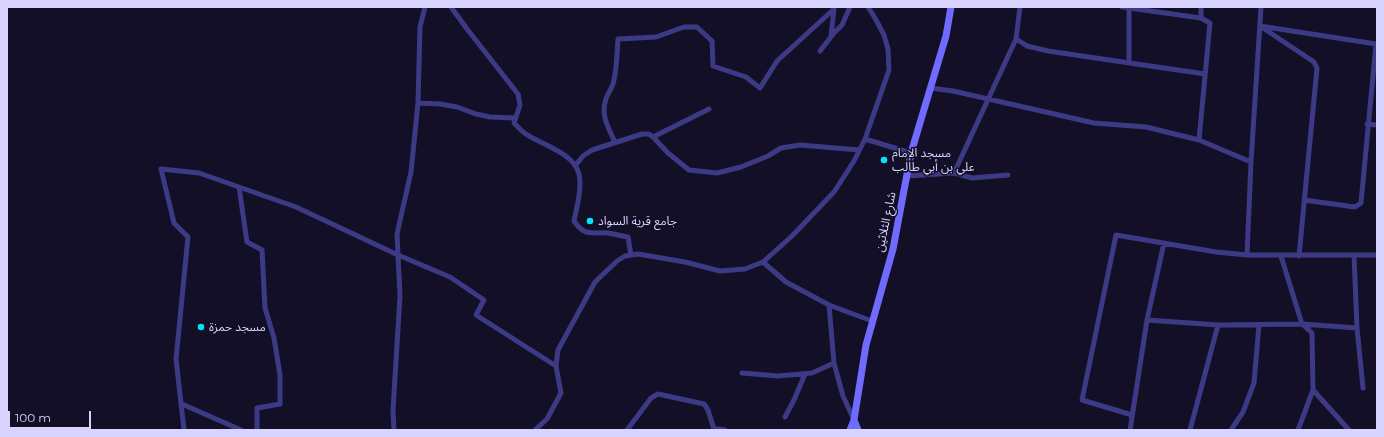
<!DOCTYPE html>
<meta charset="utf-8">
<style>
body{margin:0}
#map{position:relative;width:1384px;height:437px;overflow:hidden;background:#130f26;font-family:Montserrat,sans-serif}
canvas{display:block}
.frame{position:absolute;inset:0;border:8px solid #d9d4ff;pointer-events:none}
.scale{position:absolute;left:8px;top:411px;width:83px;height:18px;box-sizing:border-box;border:2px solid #d9d4ff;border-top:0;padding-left:5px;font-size:12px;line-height:14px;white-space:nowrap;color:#d9d4ff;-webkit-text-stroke:3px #130f26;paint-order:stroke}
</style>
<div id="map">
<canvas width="1384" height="437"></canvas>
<div class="frame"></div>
<div class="scale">100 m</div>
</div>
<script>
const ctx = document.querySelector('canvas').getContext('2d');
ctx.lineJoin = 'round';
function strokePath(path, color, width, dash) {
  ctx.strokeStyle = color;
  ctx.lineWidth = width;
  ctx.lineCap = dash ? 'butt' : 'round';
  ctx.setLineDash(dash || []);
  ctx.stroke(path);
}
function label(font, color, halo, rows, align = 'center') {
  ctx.font = font + ' Montserrat,"Noto Sans Arabic",sans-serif';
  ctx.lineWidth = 3;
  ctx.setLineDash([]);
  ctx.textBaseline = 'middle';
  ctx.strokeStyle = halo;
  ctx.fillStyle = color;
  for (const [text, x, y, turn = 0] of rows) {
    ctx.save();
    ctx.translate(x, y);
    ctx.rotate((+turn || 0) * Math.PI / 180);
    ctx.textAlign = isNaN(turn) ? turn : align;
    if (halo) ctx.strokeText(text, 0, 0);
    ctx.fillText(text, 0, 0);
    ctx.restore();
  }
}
const street = new Path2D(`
 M451,7l16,22 51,65 2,11 -6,18c3,3 6,6 9,9 17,13 50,19 56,42 3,15 -2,32 -5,47 11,16 17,11 34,12 7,1 13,3 20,4l3,18
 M1122,7l79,11
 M1260,26l116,18 -15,159 -6,4 -51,-7
 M1263,28l51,34 3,6 -18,188
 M1016,39l11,7 21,5 157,23
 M820,51l14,-18 8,-8 8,-18
 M1129,63v-55
 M930,88l23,3 141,32 52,4 53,13 52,22
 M418,103l22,1 17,3 19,7 14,3 25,1
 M1367,124l10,1
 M653,137l56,-28
 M865,139l46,14
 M1199,140l11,-117 -9,-5v-11
 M615,142c-8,-16 -16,-30 -7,-48 3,-5 5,-8 6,-14 3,-14 3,-28 4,-41l38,-2 28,-10h13l15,14 1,25 33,11 14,11 17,-27 57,-52 -3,27
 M575,166l8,-10 9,-6 50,-16h7l4,3 15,16 21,17 28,3 24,-6 27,-11 13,-8 19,-3 59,5
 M954,173l62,-134 4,-32
 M907,176l47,-3 18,5 36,-3
 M239,187l8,55 15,8 3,58 9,30 6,37v29l-23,4v22
 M1247,255l4,-93 10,-155
 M1354,255l3,73 6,60
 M1281,256l21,68 10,9 1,57 -15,40
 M763,262l23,20 43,23 43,16
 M829,305l5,58 9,33 11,24
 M1147,320l71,5 84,-1 55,4
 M742,373l36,3 34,-3 22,-10
 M1313,390l36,40
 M182,404l59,26
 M1132,415l-50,-15 34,-165 100,17 31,3h130
 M785,417l9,-17 11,-26
 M184,430l-8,-71 12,-122 -14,-14 -13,-54 38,4 97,34 102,48 52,22 34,23 -8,15 80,51
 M394,430l-1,-20 7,-114 -3,-62 14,-62 7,-69 2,-76 5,-20
 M535,430l12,-11 14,-26 -5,-27 2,-16 37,-68 22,-21 8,-5 13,-2 47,8 35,9 25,-2 18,-7 29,-26 42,-44 20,-31 11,-22 24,-69 -1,-21 -4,-14 -9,-17 -7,-11
 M627,430l24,-32 7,-4 46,10 4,6 6,19
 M713,430l5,-1 7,1
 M1130,430l17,-110 17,-77
 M1190,430l28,-105
 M1231,430l12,-18 11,-29 5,-58`);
const secondary = new Path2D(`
 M854,420l4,10
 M850,430l4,-10 12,-75 27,-96 18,-96 35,-117 5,-29`);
const markers = [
 [884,160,4,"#00e5ff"],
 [590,221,4,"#00e5ff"],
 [201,327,4,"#00e5ff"]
];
const poiNames = [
 ["مسجد الإمام",892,153],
 ["علي بن أبي طالب",892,167],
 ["جامع قرية السواد",598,221],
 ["مسجد حمزة",209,327]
];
const streetNames = [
 ["شارع الثلاثين",886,222,-78]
];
strokePath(street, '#3d3a85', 5);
strokePath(secondary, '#6f6bff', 7);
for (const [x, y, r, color] of markers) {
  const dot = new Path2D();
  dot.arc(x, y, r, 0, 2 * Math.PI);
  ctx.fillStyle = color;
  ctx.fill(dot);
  strokePath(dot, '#130f26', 1.5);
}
label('12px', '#d9d4ff', '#130f26', poiNames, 'left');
label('12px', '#d9d4ff', '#130f26', streetNames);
</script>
